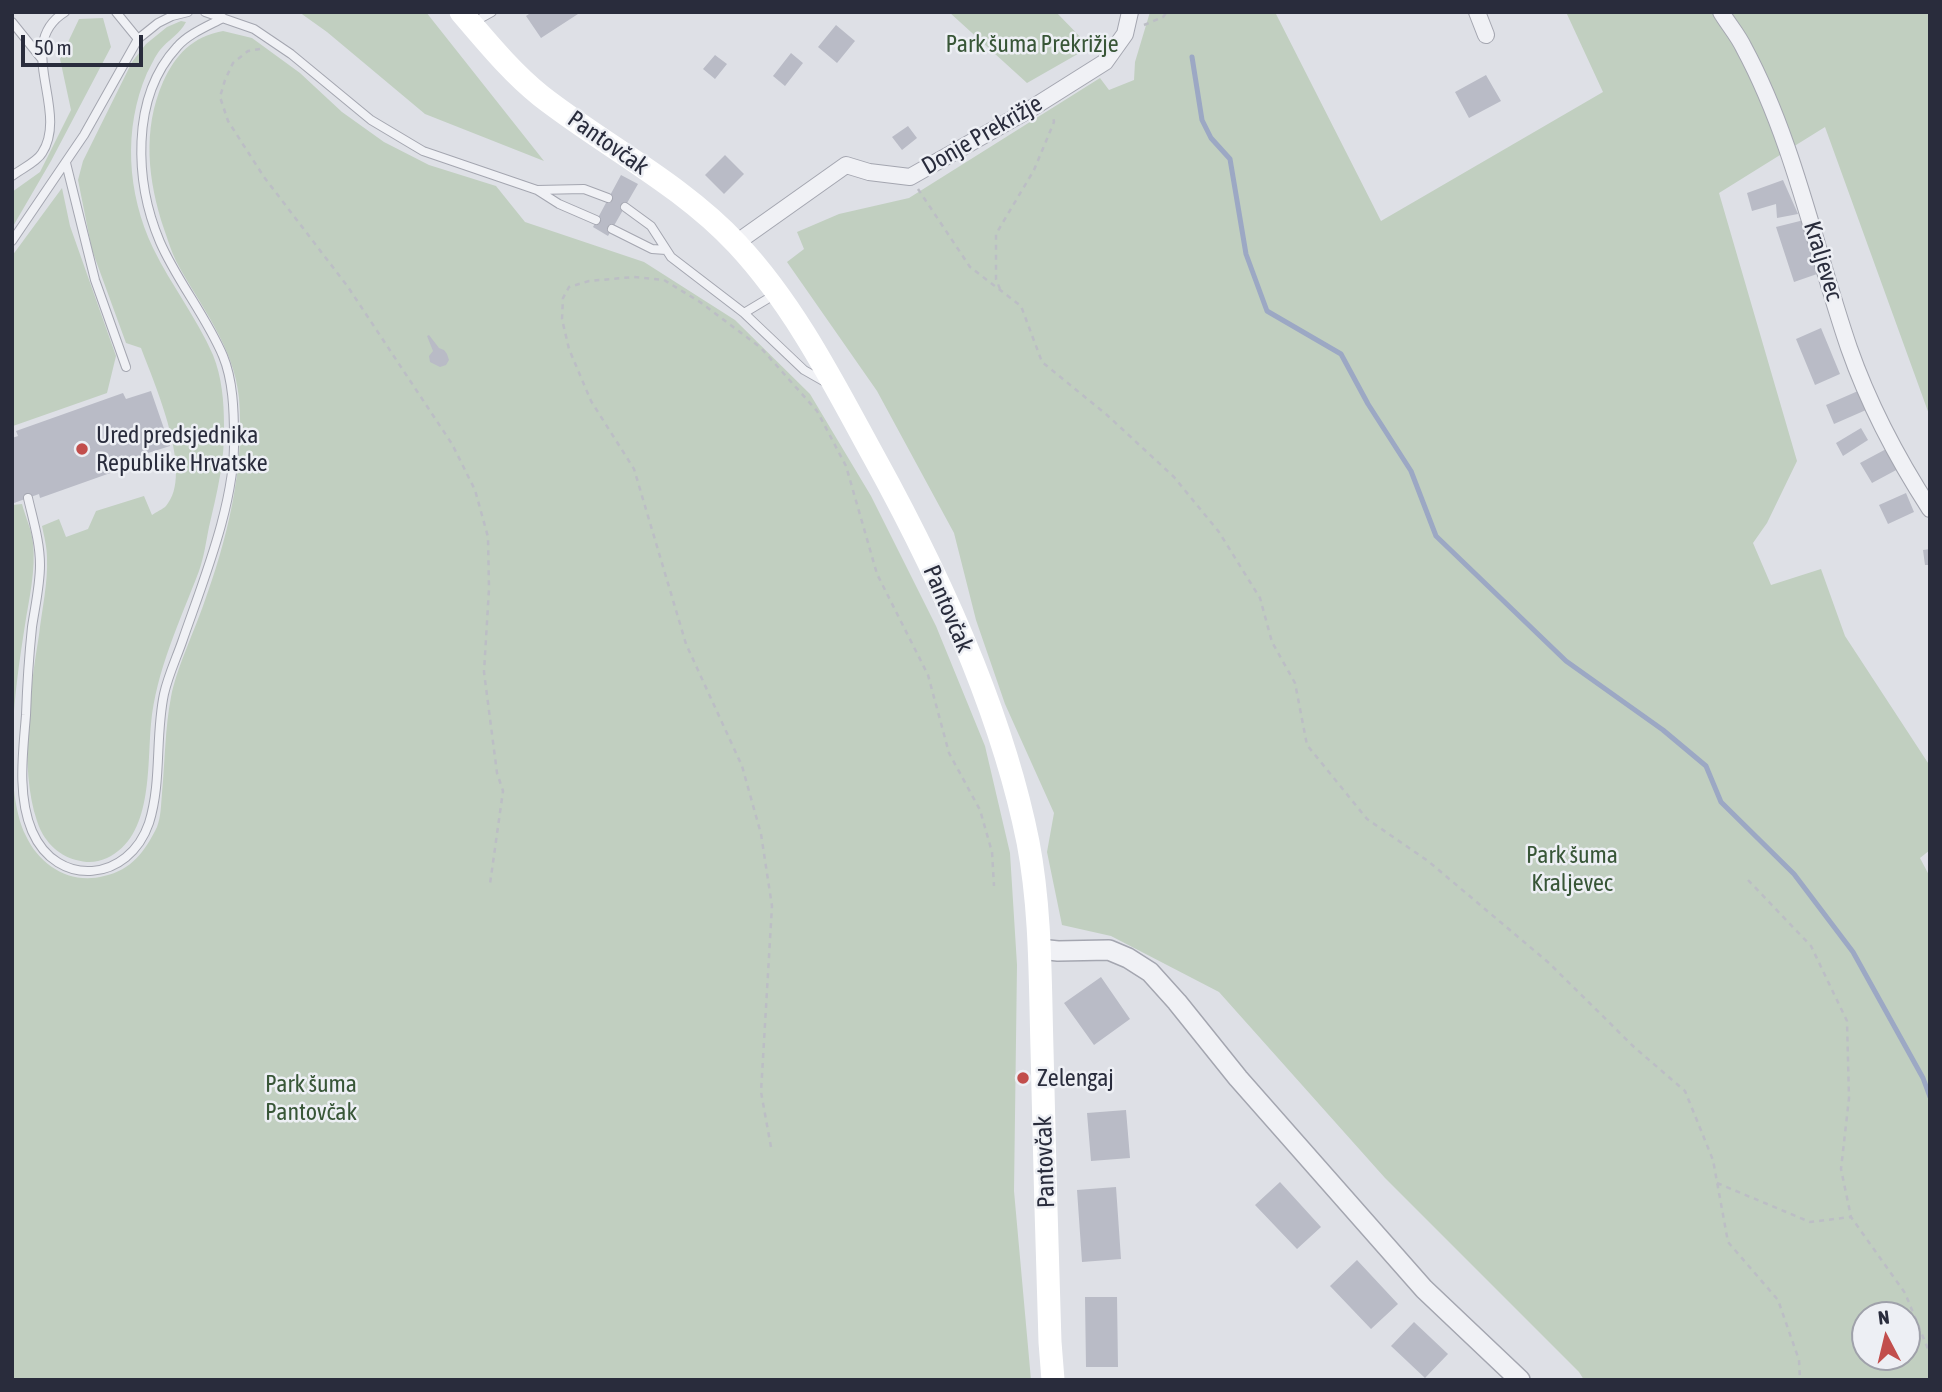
<!DOCTYPE html>
<meta charset="utf-8">
<style>
body{margin:0}
#map{position:relative;width:1942px;height:1392px;overflow:hidden;background:#dee0e6;font-family:"Asap Condensed",sans-serif}
canvas{display:block}
.frame{position:absolute;inset:0;border:14px solid #292c3c;pointer-events:none}
.north{position:absolute;left:1851px;top:1301px;width:70px;height:70px;box-sizing:border-box;background:#edeff4;border:2px solid #9fa1aa;border-radius:50%;rotate:353deg;font-size:19px;font-weight:700;line-height:28px;text-align:center;color:#292c3c}
.north::after{content:'';display:block;margin:auto;width:24px;height:32px;background:#c24e4c;clip-path:polygon(50% 0,100% 100%,50% 72%,0 100%)}
.scale{position:absolute;left:21px;top:35px;width:122px;height:32px;box-sizing:border-box;border:4px solid #292c3c;border-top:0;padding-left:9px;font-size:21px;line-height:24px;white-space:nowrap;color:#292c3c;-webkit-text-stroke:5px #edeff4;paint-order:stroke}
</style>
<div id="map">
<canvas width="1942" height="1392"></canvas>
<div class="frame"></div>
<div class="north">N</div>
<div class="scale">50 m</div>
</div>
<script>
const ctx = document.querySelector('canvas').getContext('2d');
ctx.lineJoin = 'round';
function fillPath(path, color) {
  ctx.fillStyle = color;
  ctx.fill(path, 'evenodd');
}
function strokePath(path, color, width, dash) {
  ctx.strokeStyle = color;
  ctx.lineWidth = width;
  ctx.lineCap = dash ? 'butt' : 'round';
  ctx.setLineDash(dash || []);
  ctx.stroke(path);
}
function label(font, color, halo, rows, align = 'center') {
  ctx.font = font + ' "Asap Condensed",sans-serif';
  ctx.lineWidth = 5;
  ctx.setLineDash([]);
  ctx.textBaseline = 'middle';
  ctx.strokeStyle = halo;
  ctx.fillStyle = color;
  for (const [text, x, y, turn = 0] of rows) {
    ctx.save();
    ctx.translate(x, y);
    ctx.rotate((+turn || 0) * Math.PI / 180);
    ctx.textAlign = isNaN(turn) ? turn : align;
    if (halo) ctx.strokeText(text, 0, 0);
    ctx.fillText(text, 0, 0);
    ctx.restore();
  }
}
const green = new Path2D(`
 M299,12h127l118,149 -119,-47 -98,-82z
 M949,12h107l34,35 -63,36z
 M1150,12h125l106,209 222,-129 -37,-80h364v405l-105,-290 -106,66 78,268 -30,62 -14,20 18,42 50,-16 24,67 85,130v84l-10,8 10,19v503h-346l-5,-8 -194,-194 -166,-186 -108,-56 -49,-11 -15,-73 7,-39 -49,-109 -29,-84 -22,-87 -77,-142 -90,-129 17,-13 -7,-17 42,-18 70,-16 191,-120 9,12 25,-10 1,-18zM1865,1315h42v42h-42z
 M103,18l8,29 -60,114 -39,67v-36l28,-20 31,-62 -11,-51 19,-40z
 M181,21l5,1c-6,12 -18,18 -26,28 -5,6 -9,16 -13,23 -24,56 -20,120 6,175 18,37 44,70 60,107 9,22 11,47 11,70 1,36 -7,68 -15,102 -3,15 -5,30 -10,44 -19,50 -43,100 -48,153 -4,43 2,113 -44,134 -11,5 -20,5 -31,2 -19,-5 -33,-20 -39,-39 -18,-55 -7,-130 2,-186 3,-26 9,-52 8,-77 0,-11 -3,-22 -5,-32l17,-7 7,18 22,-8 8,-18 48,-15 8,19c4,-3 11,-6 14,-9 29,-32 -12,-123 -25,-158l-15,-5 -34,-93 -14,-70 5,-19 49,-99 14,-18 21,-17z
 M223,31l29,7 48,35 42,39 42,30 45,23 67,21 29,36 119,40 91,58 75,74 61,102 65,130 49,120 25,107 7,112 -3,226 17,189h-1019v-875l10,-1c3,12 10,26 11,39 3,27 -4,56 -8,82 -9,57 -24,159 1,211 14,30 45,49 78,40 28,-6 41,-25 53,-49 4,-10 4,-23 5,-34 3,-32 3,-65 9,-96 5,-27 22,-63 32,-91 24,-66 42,-137 36,-208 -5,-52 -39,-92 -63,-137 -5,-10 -8,-21 -12,-32 -16,-48 -22,-99 -1,-147 13,-28 29,-45 60,-51z
 M62,188l8,38 46,130 -9,37 -94,33 -1,-170z`);
const stream = new Path2D(`
 M1192,57l10,63 9,18 19,21 16,95 21,57 74,43 27,50 43,67 25,65 130,125 97,69 43,36 15,36 73,72 59,78 70,126 7,19`);
const building = new Path2D(`
 M532,12h45l1,2 -37,24 -15,-22z
 M836,25l19,16 -18,22 -19,-16z
 M791,53l12,10 -18,23 -12,-10z
 M715,55l12,9 -12,15 -12,-10z
 M1486,75l15,26 -32,17 -14,-26z
 M908,126l9,12 -15,12 -10,-13z
 M725,155l19,19 -20,20 -19,-19z
 M621,175l17,9 -30,52 -15,-9z
 M1783,180l15,34 -21,4 -1,-14 -24,7 -5,-18z
 M1804,220l16,53 -26,9 -18,-55z
 M1821,328l19,46 -25,11 -19,-46z
 M429,335l10,13 5,2 3,4 2,6 -3,5 -6,2 -10,-5 -1,-6 4,-5 -6,-15z
 M151,391l19,55 -25,8 2,6 -107,38 -1,-4 -25,9 -2,-65 6,-2 -2,-5 107,-38 3,6z
 M1858,391l8,19 -32,14 -8,-19z
 M1861,428l7,12 -25,16 -7,-13z
 M1888,448l12,20 -28,15 -12,-20z
 M1906,493l8,19 -26,12 -9,-19z
 M1930,549v16h-5l-2,-15z
 M1101,977l29,42 -36,26 -30,-42z
 M1126,1110l4,48 -39,3 -4,-48z
 M1280,1182l41,45 -24,22 -42,-44z
 M1116,1187l5,72 -39,3 -5,-72z
 M1357,1260l41,44 -27,25 -41,-43z
 M1085,1297h32l1,70h-32z
 M1414,1322l34,32 -23,24 -34,-32z`);
const path = new Path2D(`
 M1144,25l19,-8 4,-5
 M260,49l-12,2 -15,12 -8,17 -5,17 8,24 36,56 84,110 104,157 23,46 13,47 1,52 -5,83 13,101 6,18 -13,93
 M918,189l52,78 51,39 21,56 65,53 67,62 45,55 41,66 12,44 23,41 12,62 60,74 61,42 121,102 85,84 51,44 28,69 15,82 50,58 21,60 1,20
 M1000,289l-4,-10v-45l38,-64 20,-48 -1,-7
 M12,459h1
 M1748,880l63,66 36,75 2,77 -8,71 10,48 54,76 25,61
 M771,1147l-10,-55 11,-186 -11,-72 -19,-68 -56,-122 -52,-175 -43,-68 -22,-52 -7,-30 1,-21 6,-11 20,-6 45,-4 30,3 36,22 61,46 56,63 29,55 31,108 51,101 21,78 31,57 12,42 2,34
 M1717,1183l93,39 41,-5`);
const service = new Path2D(`
 M116,12l22,27
 M205,12l49,17 37,25 80,66 52,31 114,39 47,-1 24,9
 M12,22l29,36
 M474,22l18,-10
 M66,163l29,117 31,87
 M12,176c9,-7 25,-14 30,-23 28,-43 -29,-109 23,-141
 M537,190l22,14 37,16
 M625,207l26,19 20,31 73,56 30,-18
 M612,229l40,20 14,1
 M12,241l72,-106 54,-96 20,-16 14,-7 16,-4
 M744,313l60,57 21,12
 M28,498c5,22 12,44 12,67 0,20 -5,42 -8,62 -3,29 -5,59 -6,88 -3,38 -9,80 6,116 25,58 97,51 117,-8 13,-41 6,-87 15,-129 4,-18 12,-35 18,-52 21,-61 54,-141 52,-205 0,-26 -1,-57 -11,-81 -17,-40 -46,-75 -63,-114 -25,-59 -30,-144 17,-195 11,-13 31,-21 46,-29`);
const minor = new Path2D(`
 M1477,12l9,23
 M1721,12c7,12 17,23 23,36 50,93 71,201 105,300 20,57 48,110 81,161
 M736,243l110,-78 23,7 41,5 122,-69 73,-46 20,-28 5,-22`);
const tertiary = new Path2D(`
 M1039,949l19,2 51,-1 19,8 22,14 27,30 61,76 186,211 96,91`);
const secondary = new Path2D(`
 M461,12c25,29 50,60 80,84 64,50 140,88 196,148 58,62 97,140 137,213 64,116 128,255 154,385 13,68 12,138 14,207 2,98 5,195 8,293l3,38`);
const markers = [
 [82,449,7,"#c24e4c"],
 [1023,1078,7,"#c24e4c"]
];
const parkNames = [
 ["Park šuma Prekrižje",1032,44],
 ["Park šuma",1572,855],
 ["Kraljevec",1572,883],
 ["Park šuma",311,1084],
 ["Pantovčak",311,1112]
];
const streetNames = [
 ["Donje Prekrižje",982,135,-30],
 ["Pantovčak",608,143,35],
 ["Kraljevec",1823,261,73],
 ["Pantovčak",948,609,67],
 ["Pantovčak",1045,1162,-92]
];
const poiNames = [
 ["Ured predsjednika",96,435],
 ["Republike Hrvatske",96,463],
 ["Zelengaj",1037,1078]
];
fillPath(green, '#c1cfc0');
strokePath(stream, '#9ca8c4', 5);
fillPath(building, '#b9bbc6');
strokePath(service, '#a4a6b0', 10);
strokePath(minor, '#a4a6b0', 18);
strokePath(tertiary, '#a4a6b0', 22);
strokePath(path, '#bcbec5', 2.5, [5, 5]);
strokePath(service, '#f0f1f5', 8);
strokePath(minor, '#f0f1f5', 16);
strokePath(tertiary, '#f0f1f5', 19);
strokePath(secondary, '#fff', 23);
for (const [x, y, r, color] of markers) {
  const dot = new Path2D();
  dot.arc(x, y, r, 0, 2 * Math.PI);
  ctx.fillStyle = color;
  ctx.fill(dot);
  strokePath(dot, '#edeff4', 2.5);
}
label('24px', '#385637', '#edeff4', parkNames);
label('24px', '#292c3c', '#edeff4', streetNames);
label('24px', '#292c3c', '#edeff4', poiNames, 'left');
</script>
